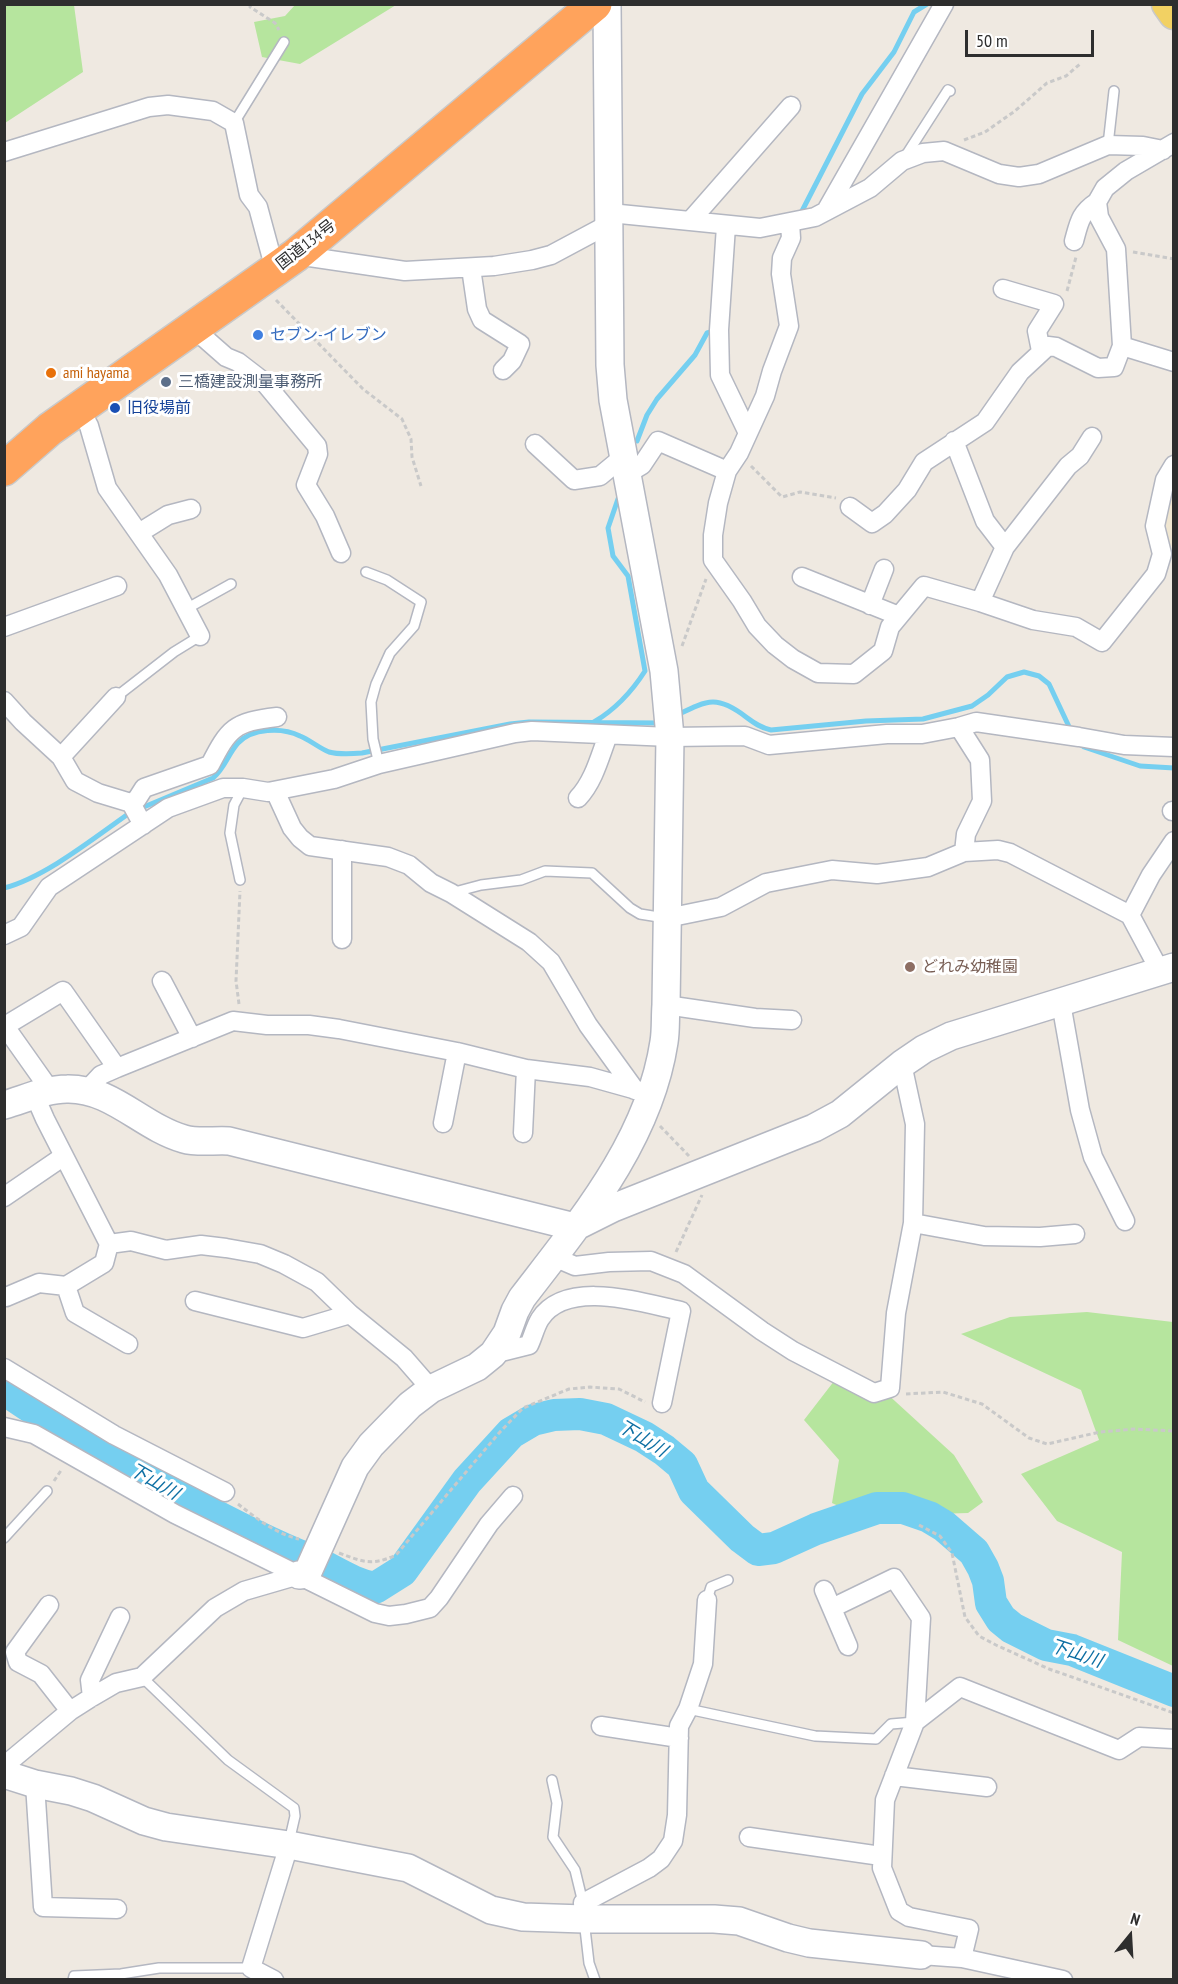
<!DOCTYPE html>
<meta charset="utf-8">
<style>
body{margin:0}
#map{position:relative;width:1178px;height:1984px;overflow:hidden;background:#efe9e1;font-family:"PT Sans Narrow",sans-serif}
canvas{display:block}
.frame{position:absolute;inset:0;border:6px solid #2e2e2e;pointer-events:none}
.north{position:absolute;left:1100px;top:1906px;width:60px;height:60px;-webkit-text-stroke:4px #fff;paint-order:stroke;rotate:18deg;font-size:16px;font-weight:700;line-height:24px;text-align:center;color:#2e2e2e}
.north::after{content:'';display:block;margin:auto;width:21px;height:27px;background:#2e2e2e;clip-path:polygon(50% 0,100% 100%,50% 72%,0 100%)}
.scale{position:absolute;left:965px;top:30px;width:129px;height:27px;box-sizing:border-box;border:3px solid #2e2e2e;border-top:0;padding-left:8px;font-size:18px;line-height:21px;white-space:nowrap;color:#2e2e2e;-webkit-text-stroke:4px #fff;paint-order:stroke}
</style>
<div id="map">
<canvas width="1178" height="1984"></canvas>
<div class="frame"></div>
<div class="north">N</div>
<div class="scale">50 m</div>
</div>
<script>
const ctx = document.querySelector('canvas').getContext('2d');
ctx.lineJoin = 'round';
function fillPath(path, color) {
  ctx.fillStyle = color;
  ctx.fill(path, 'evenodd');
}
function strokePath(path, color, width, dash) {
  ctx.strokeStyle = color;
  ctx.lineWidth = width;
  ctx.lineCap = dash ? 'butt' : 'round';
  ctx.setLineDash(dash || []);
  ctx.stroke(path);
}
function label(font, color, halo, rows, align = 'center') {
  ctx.font = font + ' "PT Sans Narrow","Noto Sans JP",sans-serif';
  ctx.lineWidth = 6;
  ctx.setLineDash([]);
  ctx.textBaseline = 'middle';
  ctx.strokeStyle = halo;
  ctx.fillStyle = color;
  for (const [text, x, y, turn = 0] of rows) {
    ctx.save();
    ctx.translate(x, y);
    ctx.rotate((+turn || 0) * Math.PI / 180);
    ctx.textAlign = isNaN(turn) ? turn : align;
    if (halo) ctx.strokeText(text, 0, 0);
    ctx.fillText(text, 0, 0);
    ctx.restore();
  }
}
const education = new Path2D(`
 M1173,473v75l-16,-16z`);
const green = new Path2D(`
 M5,4l69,1 9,67 -78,51z
 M295,5h101l-96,59 -38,-7 -8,-35 31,-6z
 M1087,1312l86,10v344l-55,-26 4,-88 -65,-31 -36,-47 78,-34 -18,-50 -120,-56 49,-17z
 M838,1376l33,5 13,10 70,64 29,47 -15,11 -96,3 -21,-4 -19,-9 7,-43 -35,-40z`);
const stream = new Path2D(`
 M802,211l60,-117 32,-42 20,-40 13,-8
 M637,441l10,-26 10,-16 38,-44 12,-22 7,-2
 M677,715c31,-15 40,-20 69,2 8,6 15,11 25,13l95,-9 57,-2 49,-13 16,-11 19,-18 17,-5 15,4 10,8 23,49
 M594,722c22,-13 37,-29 51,-51l-17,-95 -15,-20 -5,-28 11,-32
 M1078,743l6,4 56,19 34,2
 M139,809l74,-31c12,-10 15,-24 25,-35 14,-15 44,-16 62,-7 10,4 19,12 29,16 11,3 22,2 33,1l148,-29 19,-2 132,1
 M4,888c42,-11 91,-51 127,-76`);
const river = new Path2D(`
 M4,1389c58,40 119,76 180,110 41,22 81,43 124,60 23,9 43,25 67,29l27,-17 65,-90 44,-48 22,-13 21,-5 26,-1 26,5 38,18 20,13 18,15 12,26 48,47 16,12 16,-2 42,-19 61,-21h26l26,9 15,9 30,26 9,16 5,13 3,22 10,16 11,9 34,17 26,5 102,41`);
const path = new Path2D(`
 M251,4l-1,3 25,16 4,7
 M964,140l21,-8 30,-21 32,-28 19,-7 14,-12
 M1133,252l41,7
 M1067,291l9,-34
 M276,300l87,89 39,30 9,20 1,18 9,29
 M751,466l31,31 18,-5 36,6
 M682,646l24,-67
 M239,1004l-3,-23 4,-90
 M660,1126l29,30
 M676,1252l26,-57
 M906,1394l37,-2 39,12 47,34 18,6 53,-12 35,-3 39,2
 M54,1481l8,-12
 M238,1504c18,14 38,30 61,35
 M919,1525l21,11 12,17 13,64 14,19 17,9 53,24 125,44
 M339,1553c24,9 33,13 57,2l103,-122 24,-25 46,-19 21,-2 29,2 26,13`);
const lane = new Path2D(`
 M234,123l50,-81
 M1108,145l6,-54
 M905,157l43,-67 2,1
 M366,572l21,8 34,22 -7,24 -24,27 -14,31 -5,18 2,37 6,25
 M186,609l45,-25
 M116,697l58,-45 26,-16
 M240,880l-10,-47 4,-28 9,-17
 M451,893l30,-8 40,-5 24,-9 47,2 38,35 10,6 25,4
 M4,1538l43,-47
 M707,1600l4,-13 17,-7
 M142,1677l86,83 66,48 1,8 -6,26
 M688,1709l127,27 61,3 15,-15 24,-2
 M552,1780l5,23 -4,34 22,33 8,33
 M584,1920l5,43 6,17
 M73,1980l1,-4 47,-2 38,-6h92`);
const street = new Path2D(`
 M4,152l145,-45 19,-2 45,6 21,12 15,72 9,12 17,63
 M826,211l118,-207
 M610,213l150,15 55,-11 55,-29 32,-27 21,-8 21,-2 55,23 20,3 20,-3 69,-29 35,1 20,4
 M691,220l100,-114
 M790,223l1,15 -9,20 -1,16 8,52 -17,45 -7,25 -26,57 -12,18 -9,32 -5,32v25l29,41 15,25 18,19 18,14 25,14 36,1 29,-23 7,-24 34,-41 56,16 53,18 43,7 26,15 54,-68 6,-20 -7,-28 10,-46 9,-15
 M726,226l-7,104 1,45 27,56
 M1074,241c5,-18 6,-28 23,-39
 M296,255l109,16 89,-5 38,-6 19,-5 58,-31
 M471,268l6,41 5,11 38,24 -8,17 -9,9
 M1003,289l51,15 -17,27 4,20
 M193,328l33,29 12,5 26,20 53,64 1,8 -12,31 19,31 16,37
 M1122,346l52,16
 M80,409l9,17 18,62 61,87 32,61
 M954,441l31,80 20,26 -25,55
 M535,444l39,36 26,-4 23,-19
 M627,474l15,-9 16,-24 69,30
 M850,507l22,16 13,-9 22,-24 17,-28 61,-40 35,-50 28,-26 8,1 42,21 16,-1 8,-21 -6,-97 -17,-32 -2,-15 8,-14 21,-17 48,-28
 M139,533l29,-18 23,-6
 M1005,547l63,-81 12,-10 12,-19
 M802,577l97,39
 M870,605l14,-36
 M4,627l113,-41
 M4,701l19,21 38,35 14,24 23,12 33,10 12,22
 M959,727l21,33 2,41 -16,33 -2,18 34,-2 12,3 120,62 30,56
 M61,757l55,-60
 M275,791l17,37 8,10 10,8 78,11 21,8 22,18 20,10 78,49 22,20 37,63 47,65
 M578,798c16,-17 22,-42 30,-63
 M131,803l6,-4 7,-11 66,-23c19,-37 24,-43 67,-48
 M1172,811h2
 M1130,915l21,-40 23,-34
 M667,918l54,-11 45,-24 66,-13 45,4 51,-7 36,-15
 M4,935l17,-8 28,-40 119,-79 55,-20h20l25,4 66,-13 45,-15 136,-31 17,-2 138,6 75,-1 24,9 118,-11h35l37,-7 17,-5 103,15 45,8 50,2
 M342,939v-89
 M162,981l30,57
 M1061,1003l19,107 13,47 32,64
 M666,1005l89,13 37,2
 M4,1025l46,65
 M5,1026l58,-35 54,77
 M87,1090l14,-15 16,-7 116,-47 34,4h42l30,4 118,23 69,17 64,8 61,17
 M35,1096l10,23 64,125 22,-3 35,9 35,-5 25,3 34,6 24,10 33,18 33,32 54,44 27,31
 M443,1123l14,-71
 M523,1133l3,-64
 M4,1197l60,-41
 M913,1223l71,13 56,1 35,-3
 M554,1257l21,9 34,-4 42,-1 33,13 78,57 31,20 81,42 16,-5 6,-75 17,-90 2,-99 -13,-60
 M66,1286l9,27 53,31
 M6,1297l33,-14 27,3 38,-23 5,-19
 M195,1301l108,27 47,-14
 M493,1354l36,-9c4,-8 6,-18 11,-26 27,-41 102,-16 141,-8l-19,92
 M4,1368l110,67 111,57
 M4,1427l30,7 141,80 200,99 14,3 17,-2 24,-6 9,-10 50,-74 24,-28
 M824,1590l24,56
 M49,1605l-34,47 3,10 23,12 29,37
 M832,1608l62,-30 27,40 -6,104
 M92,1697l-2,-17 30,-63
 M601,1726l78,12
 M4,1766l66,-55 22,-14 24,-14 26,-6 73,-69 29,-17 55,-16
 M894,1776l93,11
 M35,1784l8,123 74,2
 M749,1837l132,19
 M584,1919l-1,-16 66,-35 12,-9 12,-18 4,-26 2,-89 9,-17 15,-45 4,-64
 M921,1955l41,3 101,22
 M962,1958l7,-29 -60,-12 -10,-6 -17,-43 3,-68 30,-78 45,-35 159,63 20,-13 35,2
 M274,1980l-23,-12 38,-123`);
const secondary = new Path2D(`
 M4,1105c21,-6 42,-16 63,-16 45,-1 75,38 117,50 13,4 31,1 45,2l346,86 38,-19 201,-80 26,-14 62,-50 22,-15 27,-13 223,-69
 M299,1575l8,-1 48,-107 16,-22 39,-40 21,-16 46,-22 16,-13 14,-21 8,-22 7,-13c59,-77 127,-157 142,-256 2,-12 1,-24 2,-37l4,-268 -6,-66 -51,-271 -3,-35 -3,-361
 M4,1774l31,10 36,7 22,7 51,23 22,6 123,18 119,23 83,42 32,7 61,2h130l25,2 49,17 21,5 112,12`);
const primary = new Path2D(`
 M1167,4l7,10`);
const highway = new Path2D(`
 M4,469l46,-40 246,-174 299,-251`);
const markers = [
 [258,335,6,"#3f7fe0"],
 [51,373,6,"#e8710a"],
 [166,382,6,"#5c6f8a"],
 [115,408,6,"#1a4fb4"],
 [910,967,6,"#8d6e63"]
];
const streetNames = [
 ["国道134号",306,245,-38]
];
const shopNames = [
 ["セブン-イレブン",270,335]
];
const foodNames = [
 ["ami hayama",63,373]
];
const serviceNames = [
 ["三橋建設測量事務所",178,382]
];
const transitNames = [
 ["旧役場前",127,408]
];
const educationNames = [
 ["どれみ幼稚園",922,967]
];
const waterNames = [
 ["下山川",642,1439,31],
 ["下山川",154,1482,30],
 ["下山川",1076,1654,18]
];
fillPath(education, '#f0e6d1');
fillPath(green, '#b6e59e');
strokePath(stream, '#75cff0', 5);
strokePath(river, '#75cff0', 32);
strokePath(lane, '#b4b7c1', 12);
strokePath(street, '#b4b7c1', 21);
strokePath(secondary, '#b4b7c1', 30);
strokePath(primary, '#c9c9c9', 33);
strokePath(highway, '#c9c9c9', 36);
strokePath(path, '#c9c9c9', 3, [4.5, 3]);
strokePath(lane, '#fff', 9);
strokePath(street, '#fff', 18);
strokePath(secondary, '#fff', 27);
strokePath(primary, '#f2d163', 30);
strokePath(highway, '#ffa35c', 33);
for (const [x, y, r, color] of markers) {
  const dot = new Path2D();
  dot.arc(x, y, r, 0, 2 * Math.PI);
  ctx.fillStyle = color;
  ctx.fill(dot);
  strokePath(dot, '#fff', 2);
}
label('16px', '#2e2e2e', '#fff', streetNames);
label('16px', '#366cbe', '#fff', shopNames, 'left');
label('16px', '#c56008', '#fff', foodNames, 'left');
label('16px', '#4e5e75', '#fff', serviceNames, 'left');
label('16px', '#164399', '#fff', transitNames, 'left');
label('16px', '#785e54', '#fff', educationNames, 'left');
label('italic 18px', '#0d6fa3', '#fff', waterNames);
</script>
